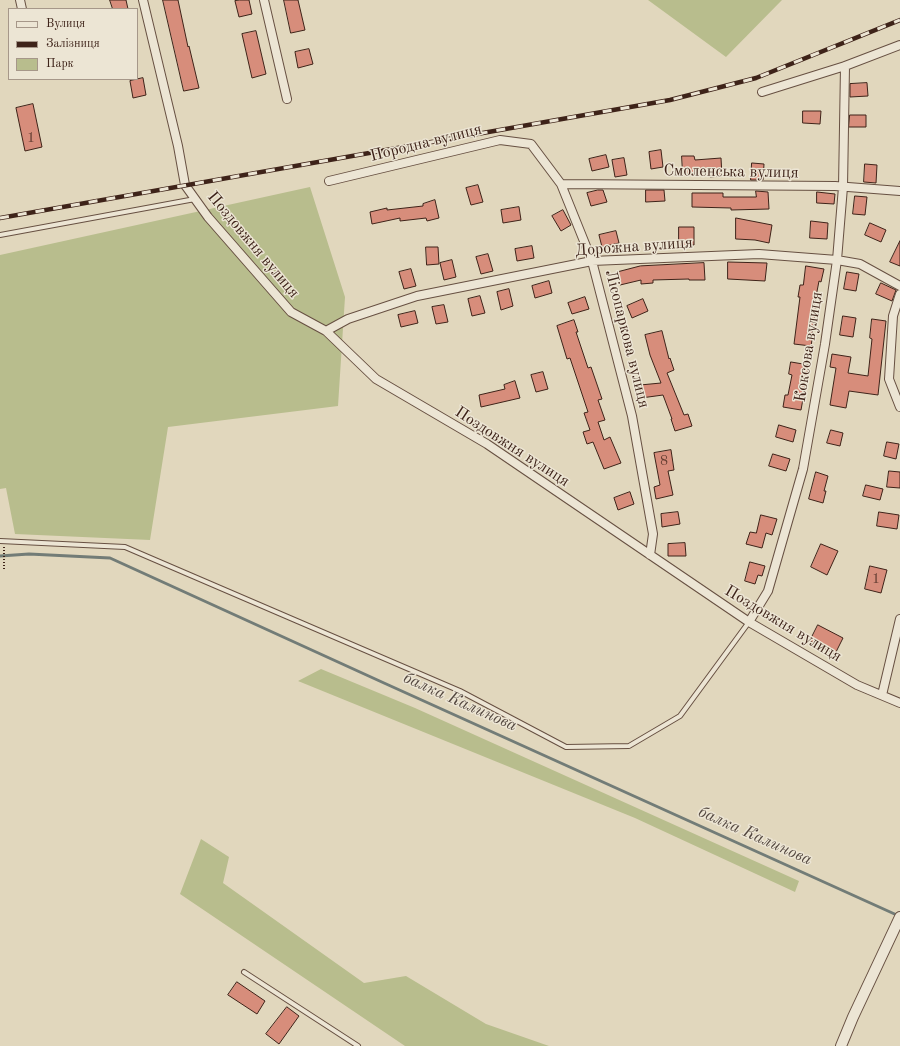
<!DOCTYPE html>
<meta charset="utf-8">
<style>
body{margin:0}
#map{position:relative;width:900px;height:1046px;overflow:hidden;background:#e1d7bd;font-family:"Old Standard TT",serif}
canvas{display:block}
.legend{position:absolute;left:8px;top:8px;width:130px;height:72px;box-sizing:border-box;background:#ece5d4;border:1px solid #a69789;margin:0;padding:5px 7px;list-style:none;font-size:12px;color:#3e2319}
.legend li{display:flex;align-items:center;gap:8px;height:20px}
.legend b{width:20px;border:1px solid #a69789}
</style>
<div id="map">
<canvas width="900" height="1046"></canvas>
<ul class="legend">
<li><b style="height:5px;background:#ece5d4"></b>Вулиця</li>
<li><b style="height:5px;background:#3e2319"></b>Залізниця</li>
<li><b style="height:11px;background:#b8bd8d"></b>Парк</li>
</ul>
</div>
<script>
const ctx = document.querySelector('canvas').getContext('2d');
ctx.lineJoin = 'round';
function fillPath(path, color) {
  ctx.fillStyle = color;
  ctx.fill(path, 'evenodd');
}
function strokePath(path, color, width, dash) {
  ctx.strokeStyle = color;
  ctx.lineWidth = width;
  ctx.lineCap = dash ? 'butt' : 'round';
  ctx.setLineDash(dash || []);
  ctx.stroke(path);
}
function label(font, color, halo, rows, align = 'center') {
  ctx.font = font + ' "Old Standard TT",serif';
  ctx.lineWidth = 3;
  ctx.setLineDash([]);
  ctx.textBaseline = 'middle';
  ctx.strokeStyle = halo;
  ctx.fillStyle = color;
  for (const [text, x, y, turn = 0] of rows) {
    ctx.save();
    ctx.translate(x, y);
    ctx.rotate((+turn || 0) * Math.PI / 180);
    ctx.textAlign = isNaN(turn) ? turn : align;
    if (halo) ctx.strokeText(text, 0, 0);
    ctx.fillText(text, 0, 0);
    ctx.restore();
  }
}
const green = new Path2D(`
 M648,0h134l-56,57z
 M310,187l35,110 -7,109 -170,21 -18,113 -135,-6 -9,-46 -6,1v-234z
 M321,669l94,39 384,173 -4,11 -160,-74 -337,-137z
 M201,839l28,18 -6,26 141,100 42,-7 80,48 63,22h-144l-225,-152z`);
const stream = new Path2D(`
 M0,556l29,-2 81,4 274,125 515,233`);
const building = new Path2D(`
 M110,0h16l2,9h-15z
 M163,0h15l10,47 1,-1 10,42 -15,3z
 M240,0h9l3,14 -13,3 -4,-16z
 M284,0h14l7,30 -14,3z
 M256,31l10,43 -14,4 -10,-44z
 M309,49l4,15 -15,4 -3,-16z
 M143,78l3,17 -13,3 -3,-17z
 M867,83l1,13 -18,1v-13z
 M33,104l9,43 -17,4 -9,-43z
 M803,111h18l-1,13 -17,-1z
 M850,115h16v12h-17z
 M661,150l2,17 -12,2 -2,-17z
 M606,155l3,12 -17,4 -3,-12z
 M682,156h12l1,4 26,-2 1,18 -12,1v-5l-27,2z
 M624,158l3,17 -12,2 -3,-17z
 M752,163l12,1 -1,16h-12z
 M865,164l12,1 -1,18 -12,-1z
 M478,185l5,17 -12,3 -5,-17z
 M598,190h5l4,12 -16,4 -4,-13z
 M646,190h18l1,11 -19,1z
 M756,191l12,1 1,17 -38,1v-2l-39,-1v-14h31v4h33z
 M817,192l18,2 -1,10 -17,-1z
 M855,196l12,1 -2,18 -12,-1z
 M435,200l4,18 -12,3 -1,-3 -26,3v-3l-28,6 -2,-12 17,-4v2l36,-4v-2z
 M519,207l2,13 -18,3 -2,-13z
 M563,210l8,15 -10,6 -9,-15z
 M736,218l36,7 -3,18 -14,-3 -19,-1z
 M811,221l17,2 -1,16 -17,-1z
 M870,223l16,7 -5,12 -16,-7z
 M679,227h15v18l-15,1z
 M616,231l3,12 -17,4 -3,-12z
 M900,241v25l-10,-4z
 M532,246l2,12 -17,3 -2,-12z
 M426,247h12l1,17 -12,1z
 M488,254l5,17 -12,3 -5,-17z
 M452,260l4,17 -12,3 -4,-17z
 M728,262l39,1 -2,18 -37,-2z
 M704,263l1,17h-16v-1l-36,1v3l-12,1v-4l-21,5 -3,-13 23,-6z
 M806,266l18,3 -3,13 -2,-1 -5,26h2l-4,27h1l-2,12 -17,-2 6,-47h-2l2,-12h3z
 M411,269l5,17 -12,3 -5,-17z
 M847,272l12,2 -3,17 -12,-2z
 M549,281l3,12 -17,5 -3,-12z
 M881,283l15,7 -4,11 -16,-7z
 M509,289l4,17 -12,4 -4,-18z
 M480,296l5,17 -13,3 -4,-17z
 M585,297l4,12 -17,5 -4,-11z
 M643,299l5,12 -16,7 -5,-12z
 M444,305l4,17 -12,2 -4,-17z
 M415,311l3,12 -17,4 -3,-12z
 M843,316l13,2 -3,19 -13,-2z
 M872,319l14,2 -8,74 -29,-4 -3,17 -16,-3 6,-37 -6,-1 2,-13 19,3 -3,16 20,3 4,-37 -2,-1z
 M574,320l4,12h-2l12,36 3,-1 11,32 -4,1 7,20 -7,2 6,18 6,-3 11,26 -17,6 -11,-27 -6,2 -4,-12 7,-2 -6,-17 4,-1 -18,-54 -3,1 -10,-33z
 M662,331l7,28 1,-1 4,12 -7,3 17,42 4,-1 4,12 -17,5 -4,-12h1l-9,-24 -22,3 -1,-13 21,-2 -11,-28 -5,-20z
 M791,362l18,3 -8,45 -18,-3 2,-12h3l4,-20 -3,-1z
 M543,372l5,17 -12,3 -5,-17z
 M515,381l5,17 -39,9 -2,-12 26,-6 -1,-4z
 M779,425l17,5 -3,12 -17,-5z
 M831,430l12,3 -3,13 -13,-3z
 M887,442l12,2 -3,15 -12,-3z
 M671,450l3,20 -6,1 5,24 -17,4 -2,-12 6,-2 -6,-32z
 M773,454l17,5 -4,12 -17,-5z
 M889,471l11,1v16l-13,-1z
 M816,472l12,4 -4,15h2l-3,12 -14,-4z
 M866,485l17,4 -3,11 -17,-4z
 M630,492l4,12 -16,6 -4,-12z
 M678,512l2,12 -18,3 -1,-13z
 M879,512l20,3 -2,14 -20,-3z
 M761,515l16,4 -5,16 -6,-2 -4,15 -16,-4 4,-12 6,1z
 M685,543l1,13h-18v-12z
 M821,544l17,7 -11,24 -16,-8z
 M750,562l15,4 -3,10 -4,-1 -3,9 -10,-3z
 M870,566l17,4 -6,23 -16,-4z
 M818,625l25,13 -8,16 -25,-13z
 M237,982l28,19 -8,13 -29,-19z
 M287,1007l12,9 -20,28 -13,-10z`);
const path = new Path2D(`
 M4,547v23`);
const service = new Path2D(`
 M0,235l195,-36
 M0,541l125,6 335,144 106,56 63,-1 51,-30 69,-94
 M244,972l114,74`);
const minor = new Path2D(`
 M20,0l2,9
 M143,0l35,146 7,39 23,32 83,95 35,19 50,48 111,65 262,178 108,63 43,18
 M264,0l23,99
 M762,92l83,-26 55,-21
 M329,181l171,-41 31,4 30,40 31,77 40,155 21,118 -3,21
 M561,184l274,2 65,5
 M900,294l-7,22 -4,63 11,28
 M326,331l22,-12 69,-23 175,-35 167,-7 78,6 23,4 40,22
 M749,622l19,-31 35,-122 22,-125 12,-84 6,-73 2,-121
 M882,695l18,-76`);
const tertiary = new Path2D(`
 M841,1046l12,-29 47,-100`);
const rail = new Path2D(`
 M0,218l670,-118 86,-22 144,-58`);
const numberNames = [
 ["1",31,138],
 ["8",664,461],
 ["1",876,579]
];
const streetNames = [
 ["Породна вулиця",426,143,-14],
 ["Смоленська вулиця",731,172,1],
 ["Поздовжня вулиця",253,245,50],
 ["Дорожна вулиця",634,247,-4],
 ["Лісопаркова вулиця",627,339,76],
 ["Коксова вулиця",809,347,-81],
 ["Поздовжня вулиця",512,447,33],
 ["Поздовжня вулиця",783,624,31]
];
const waterNames = [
 ["балка Калинова",460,702,24],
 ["балка Калинова",755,836,24]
];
fillPath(green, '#b8bd8d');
strokePath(stream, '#727c77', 3);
fillPath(building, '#d78d7b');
strokePath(building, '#3e2319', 1);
strokePath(service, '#675042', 6);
strokePath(minor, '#675042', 10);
strokePath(tertiary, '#675042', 12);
strokePath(path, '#3e2319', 2, [1, 2]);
strokePath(service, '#ece5d4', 4);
strokePath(minor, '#ece5d4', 8);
strokePath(tertiary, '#ece5d4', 10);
strokePath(rail, '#3e2319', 4.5);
strokePath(rail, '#ece5d4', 3, [9]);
label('14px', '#643e32', null, numberNames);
label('16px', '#3e2319', '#ece5d4', streetNames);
label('italic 17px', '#544840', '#ece5d4', waterNames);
</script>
